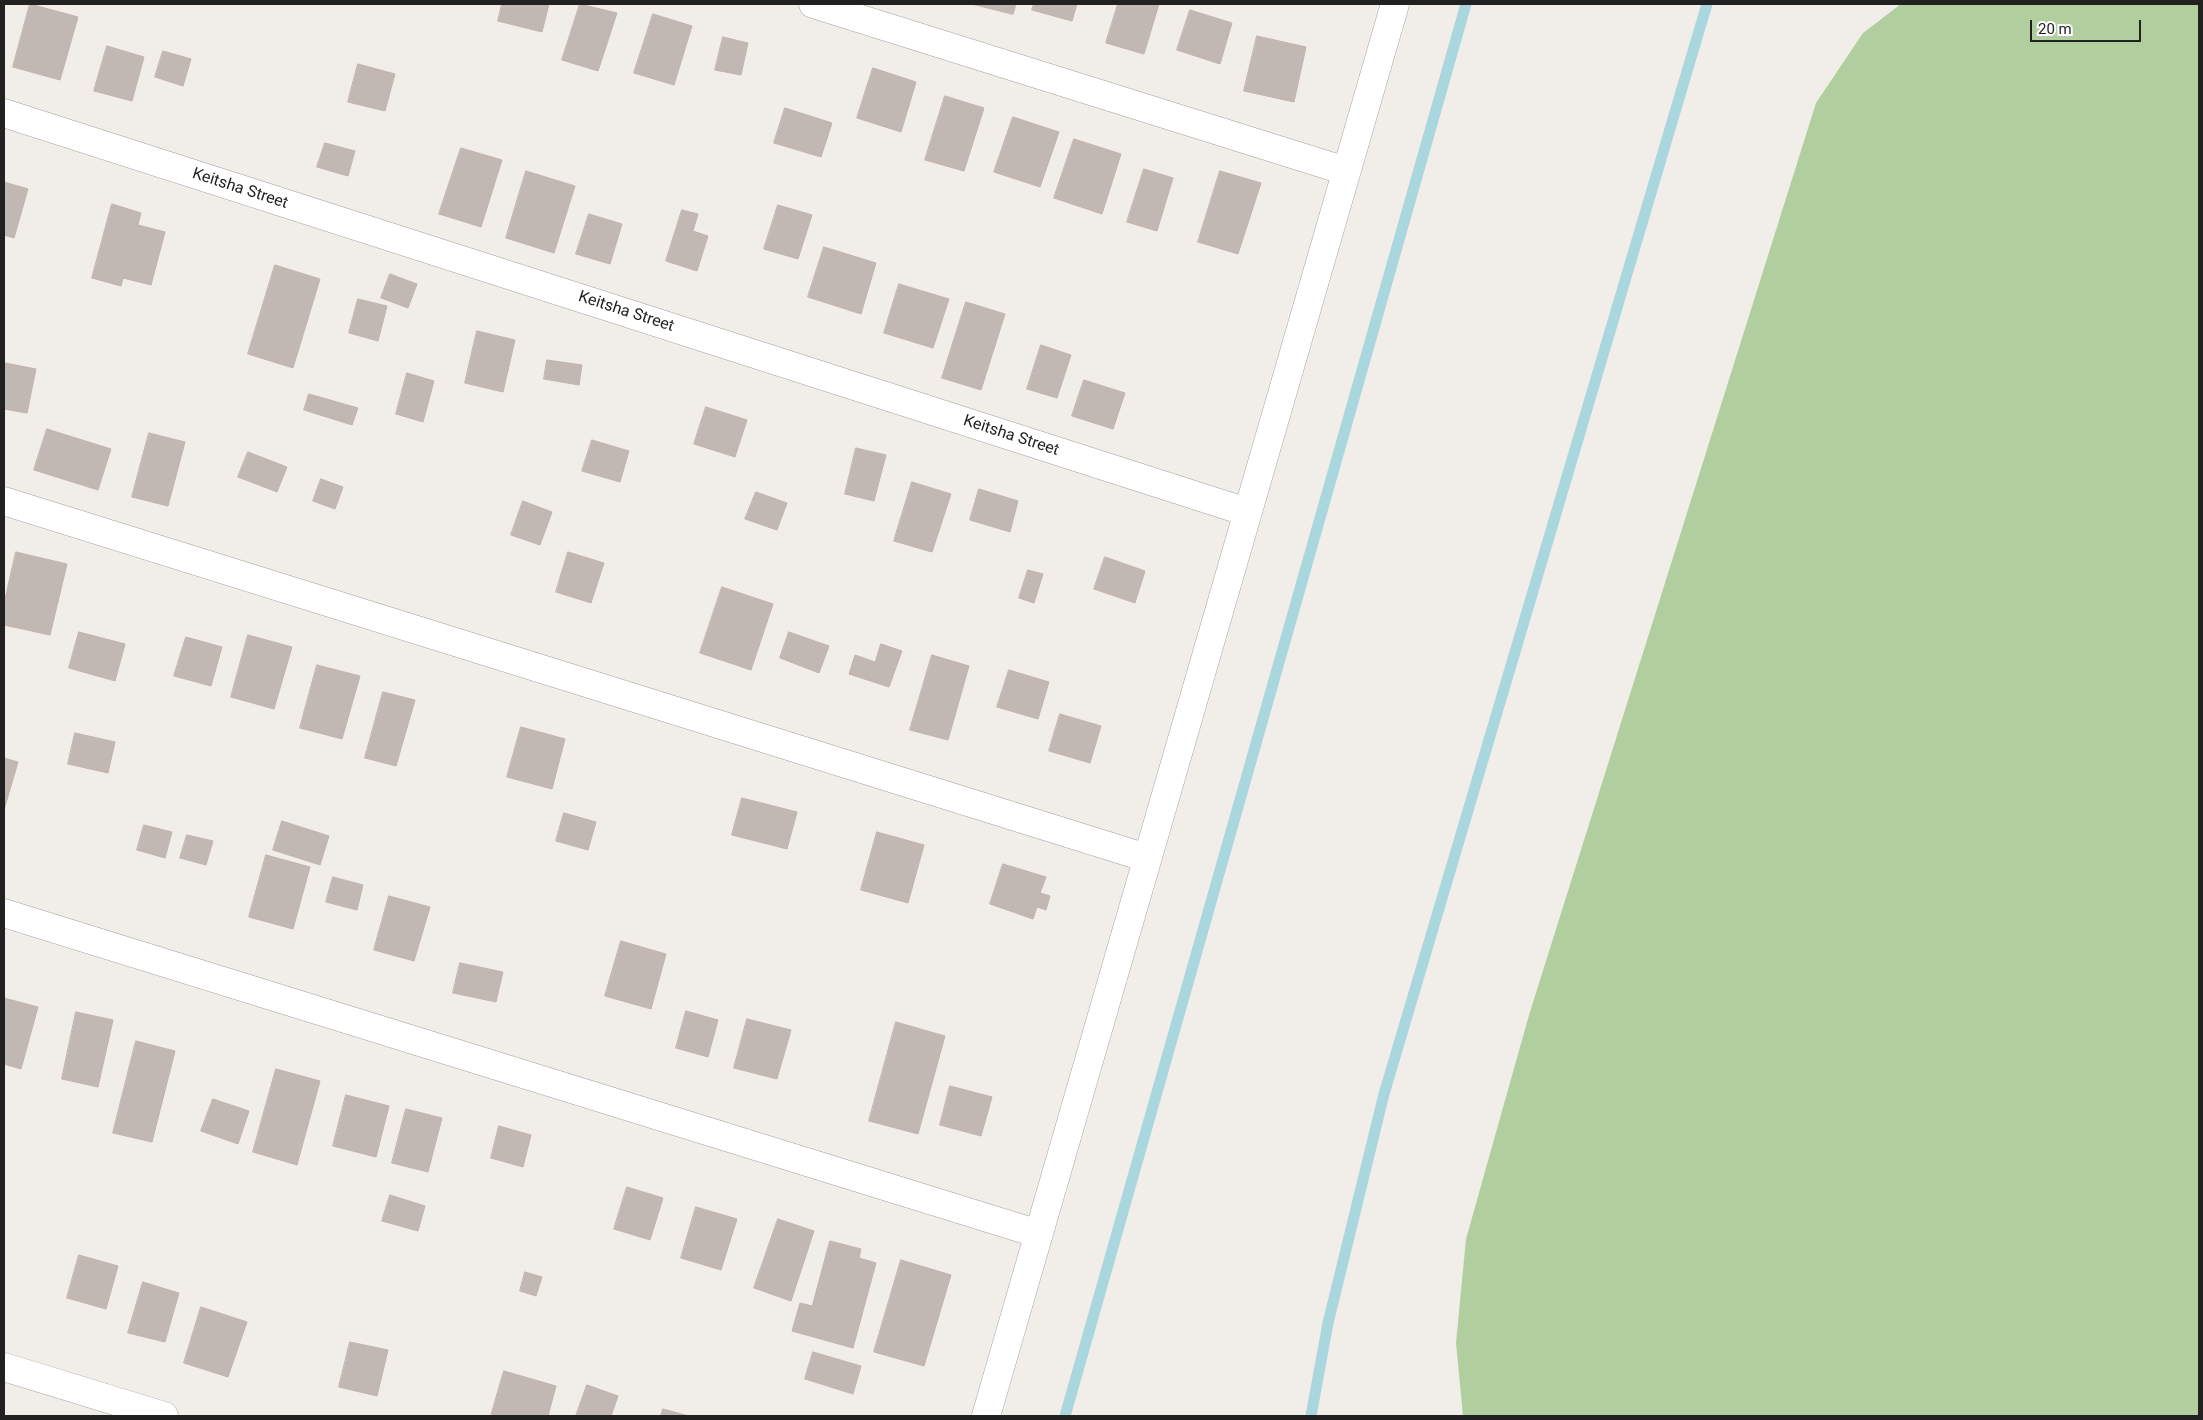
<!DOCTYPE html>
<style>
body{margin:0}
#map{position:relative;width:2203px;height:1420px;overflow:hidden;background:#f1ede8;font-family:Roboto,sans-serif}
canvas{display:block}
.frame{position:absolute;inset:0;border:5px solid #212121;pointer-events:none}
.scale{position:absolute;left:2030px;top:20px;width:111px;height:22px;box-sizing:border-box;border:2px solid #212121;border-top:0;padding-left:6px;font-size:15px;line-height:18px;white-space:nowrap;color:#212121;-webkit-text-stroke:4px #fff;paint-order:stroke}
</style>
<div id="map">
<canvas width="2203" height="1420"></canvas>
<div class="frame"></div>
<div class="scale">20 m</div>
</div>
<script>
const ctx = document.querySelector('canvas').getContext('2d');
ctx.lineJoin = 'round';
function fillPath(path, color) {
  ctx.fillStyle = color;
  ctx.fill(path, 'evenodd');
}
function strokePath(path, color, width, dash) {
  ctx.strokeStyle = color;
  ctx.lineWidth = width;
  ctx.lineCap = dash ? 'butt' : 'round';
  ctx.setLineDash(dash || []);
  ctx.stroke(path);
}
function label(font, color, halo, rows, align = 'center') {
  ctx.font = font + ' Roboto,sans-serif';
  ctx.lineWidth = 4;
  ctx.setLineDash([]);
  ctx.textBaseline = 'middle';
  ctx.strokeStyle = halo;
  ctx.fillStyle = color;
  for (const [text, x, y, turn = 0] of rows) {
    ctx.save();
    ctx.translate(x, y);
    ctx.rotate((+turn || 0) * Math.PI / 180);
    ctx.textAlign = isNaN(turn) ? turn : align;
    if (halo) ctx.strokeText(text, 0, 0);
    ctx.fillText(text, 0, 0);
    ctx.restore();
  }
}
const forest = new Path2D(`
 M1901,4h298v1412h-736l-7,-73 10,-104 63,-224 287,-912 47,-70z`);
const stream = new Path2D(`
 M1065,1416l401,-1412
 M1311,1416l17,-93 56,-229 323,-1090`);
const building = new Path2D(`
 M30,4l48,13 -18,63 -47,-13z
 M502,4h47l-7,28 -44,-11z
 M580,4l37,9 -19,58 -36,-11z
 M972,4h44l-3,10z
 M1034,4h43l-5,17 -40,-11z
 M1118,4h41l-15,50 -38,-11z
 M1190,10l42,13 -12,41 -43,-14z
 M653,14l39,12 -18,59 -40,-12z
 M1257,36l49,11 -12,55 -50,-11z
 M723,37l25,6 -7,32 -26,-5z
 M107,46l37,11 -12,44 -38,-10z
 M163,51l28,8 -8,27 -28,-9z
 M358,64l37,10 -10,37 -37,-9z
 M873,68l43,14 -15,50 -44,-14z
 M945,96l39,12 -20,63 -39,-11z
 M785,108l47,15 -11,34 -47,-14z
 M1013,117l46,15 -19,55 -46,-15z
 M1074,139l47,15 -19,60 -48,-16z
 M325,143l30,8 -7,25 -31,-9z
 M461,148l41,12 -21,67 -42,-13z
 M1144,169l29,9 -16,53 -30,-9z
 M526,171l49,15 -21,67 -48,-15z
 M1220,171l41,12 -23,71 -40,-12z
 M4,182l24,7 -14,49 -10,-3z
 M112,204l29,9 -3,12 27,7 -14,53 -28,-7 -2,8 -29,-8z
 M778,205l34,10 -14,44 -34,-10z
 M682,210l16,4 -5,17 15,5 -11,35 -31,-10z
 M589,214l33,10 -12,40 -34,-10z
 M824,247l52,16 -15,51 -53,-17z
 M275,265l45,14 -27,89 -45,-14z
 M390,274l27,10 -9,24 -27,-10z
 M899,284l50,15 -16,49 -49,-15z
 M358,299l29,7 -9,35 -29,-8z
 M966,302l39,12 -24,76 -39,-12z
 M477,331l38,9 -12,52 -38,-9z
 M1041,345l30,10 -14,43 -30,-9z
 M547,360l35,5 -3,20 -35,-6z
 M5,363l31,6 -9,44 -23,-4z
 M407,373l27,8 -11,41 -27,-8z
 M1084,380l41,13 -12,36 -41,-13z
 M309,394l49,14 -6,17 -48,-15z
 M706,407l41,13 -12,37 -41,-13z
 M47,429l64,20 -13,41 -64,-20z
 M149,433l36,9 -17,64 -36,-9z
 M592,440l37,11 -9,31 -38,-11z
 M856,448l30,7 -12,46 -29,-7z
 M248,452l39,15 -10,25 -39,-15z
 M321,479l22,8 -8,22 -22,-8z
 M912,482l39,12 -19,58 -38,-11z
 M979,489l39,12 -8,31 -40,-12z
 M756,492l31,11 -10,27 -32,-11z
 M523,501l29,11 -12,33 -29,-10z
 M16,552l51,12 -17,71 -46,-10v-21z
 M568,552l36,11 -13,40 -35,-11z
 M1105,557l40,14 -10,32 -41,-14z
 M1028,570l15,4 -9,29 -15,-5z
 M722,587l51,17 -22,66 -51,-17z
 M79,632l46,12 -10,37 -46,-13z
 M789,632l40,14 -10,27 -39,-15z
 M248,635l44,12 -18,62 -43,-12z
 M186,637l36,10 -11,39 -37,-10z
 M881,644l21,7 -13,36 -40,-13 6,-19 20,7z
 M932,655l37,11 -21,74 -38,-10z
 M317,665l43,11 -18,63 -42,-11z
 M1009,670l40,12 -11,37 -41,-12z
 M383,692l32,8 -19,66 -31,-8z
 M1060,714l41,12 -11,37 -41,-12z
 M521,727l44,12 -13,50 -45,-12z
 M75,733l40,9 -7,31 -40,-9z
 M4,758l14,4 -14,48z
 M742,798l55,14 -10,37 -55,-14z
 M564,813l32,9 -8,28 -32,-9z
 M282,821l47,15 -9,29 -47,-15z
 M144,825l28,7 -7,26 -28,-8z
 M877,832l47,13 -16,58 -47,-13z
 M187,835l26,6 -7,24 -26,-7z
 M266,855l44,12 -17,62 -44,-12z
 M1003,864l43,13 -6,16 10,3 -4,14 -9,-3 -4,12 -43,-15z
 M333,877l30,8 -6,25 -31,-8z
 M389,896l41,11 -16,54 -40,-11z
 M621,941l45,13 -15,55 -46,-13z
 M460,963l43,9 -7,30 -43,-9z
 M4,998l34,9 -17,62 -17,-5z
 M686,1011l32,9 -10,37 -32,-9z
 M76,1012l37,8 -15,67 -36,-8z
 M747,1019l44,11 -14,49 -43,-11z
 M896,1022l49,14 -27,98 -49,-13z
 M136,1041l39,10 -23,91 -39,-9z
 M276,1069l44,12 -23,84 -44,-13z
 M950,1086l42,11 -11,39 -41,-11z
 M346,1095l43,11 -13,51 -43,-11z
 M213,1099l36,12 -11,33 -37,-13z
 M406,1109l36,9 -14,54 -36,-9z
 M499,1126l32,9 -8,32 -32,-9z
 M627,1187l36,11 -13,42 -36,-11z
 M390,1195l35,11 -7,25 -36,-10z
 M696,1207l41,12 -16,51 -40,-12z
 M778,1219l36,12 -23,70 -37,-13z
 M830,1241l31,8 -2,9 17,5 -23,85 -61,-17 8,-28 12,3z
 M79,1255l39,11 -12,43 -39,-11z
 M901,1260l50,15 -27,91 -50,-14z
 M525,1272l17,5 -6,19 -16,-5z
 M143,1282l36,11 -14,49 -37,-9z
 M201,1307l46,15 -19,55 -44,-14z
 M350,1342l38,8 -11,46 -38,-9z
 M813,1352l48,14 -8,28 -48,-15z
 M504,1371l52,15 -8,30h-57z
 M587,1385l31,11 -7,20h-35z
 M663,1409l26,7h-28z`);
const street = new Path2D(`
 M813,4l533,167
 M4,113l1243,399
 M4,501l1143,357
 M4,913l1035,321
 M4,1367l160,49
 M986,1416l409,-1412`);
const streetNames = [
 ["Keitsha Street",240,189,18],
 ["Keitsha Street",626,312,18],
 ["Keitsha Street",1011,436,18]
];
fillPath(forest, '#b1cf9e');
strokePath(stream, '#a9d7dd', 11);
fillPath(building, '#c1b8b4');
strokePath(building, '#c2b2aa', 1);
strokePath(street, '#a2a2a2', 29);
strokePath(street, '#fff', 28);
label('16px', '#212121', '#fff', streetNames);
</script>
